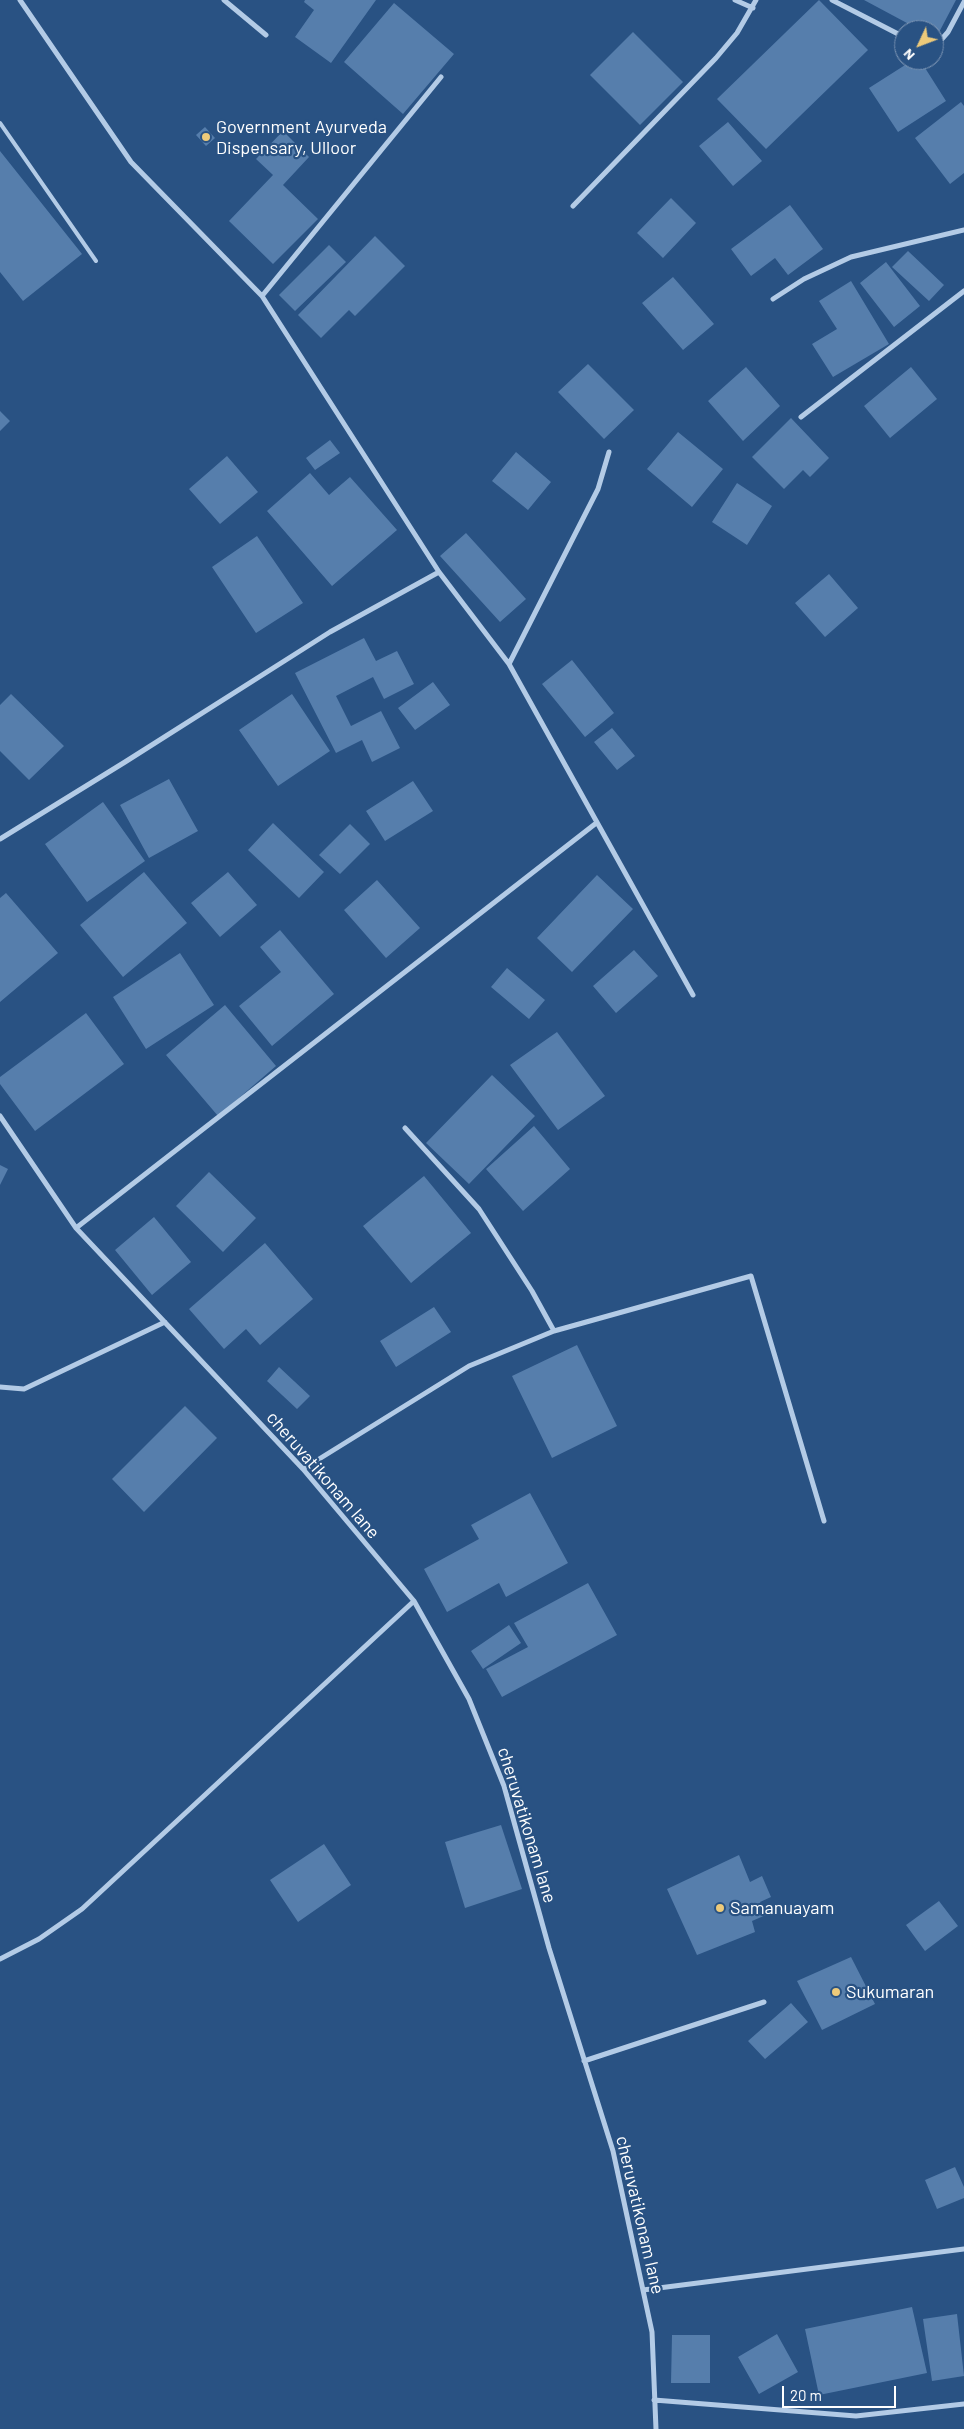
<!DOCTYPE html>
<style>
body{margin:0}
#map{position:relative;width:964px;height:2429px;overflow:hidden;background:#295283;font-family:Barlow,sans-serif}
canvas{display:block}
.north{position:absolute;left:894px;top:20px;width:50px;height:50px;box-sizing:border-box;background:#295283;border:1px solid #7f97b5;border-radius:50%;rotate:227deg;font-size:14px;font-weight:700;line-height:20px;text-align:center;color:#fff}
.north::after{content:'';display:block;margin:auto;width:18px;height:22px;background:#edca7a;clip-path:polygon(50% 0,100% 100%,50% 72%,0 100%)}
.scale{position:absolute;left:782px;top:2386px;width:114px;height:22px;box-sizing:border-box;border:2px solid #fff;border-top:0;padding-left:6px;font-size:15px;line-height:18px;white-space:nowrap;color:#fff;-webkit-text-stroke:4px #295283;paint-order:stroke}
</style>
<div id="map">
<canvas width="964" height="2429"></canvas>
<div class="north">N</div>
<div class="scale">20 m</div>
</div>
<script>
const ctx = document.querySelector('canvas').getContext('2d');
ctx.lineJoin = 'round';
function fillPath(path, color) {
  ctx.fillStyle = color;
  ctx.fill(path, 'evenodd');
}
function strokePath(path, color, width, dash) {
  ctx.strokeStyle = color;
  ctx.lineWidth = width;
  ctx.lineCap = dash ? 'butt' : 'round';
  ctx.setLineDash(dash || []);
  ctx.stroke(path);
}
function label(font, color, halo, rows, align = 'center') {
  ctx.font = font + ' Barlow,sans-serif';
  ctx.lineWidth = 4.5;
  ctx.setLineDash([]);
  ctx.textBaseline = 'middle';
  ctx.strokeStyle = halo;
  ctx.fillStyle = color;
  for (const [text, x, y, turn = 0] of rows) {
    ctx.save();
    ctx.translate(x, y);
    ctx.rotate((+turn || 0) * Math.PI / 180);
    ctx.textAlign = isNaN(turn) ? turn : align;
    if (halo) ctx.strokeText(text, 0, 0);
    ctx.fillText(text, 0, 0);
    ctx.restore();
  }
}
const building = new Path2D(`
 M305,0h71l-45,63 -36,-26 19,-27 -10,-8z
 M819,0l49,50 -102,99 -49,-50z
 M864,0h92l-20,38 -2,-8h-14z
 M394,3l60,51 -51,60 -59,-52z
 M633,32l50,50 -43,43 -50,-50z
 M913,60h7l26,41 -48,31 -29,-44z
 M961,102l3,4v67l-14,11 -35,-46z
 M728,122l34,39 -29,25 -34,-40z
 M205,127l10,11 -9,8 -10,-11z
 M283,131l26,26 -26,28 35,34 -45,45 -44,-43 44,-46 -17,-16z
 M0,151l82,103 -59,47 -23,-29z
 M671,198l25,25 -33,35 -26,-25z
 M790,205l33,44 -35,26 -13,-17 -24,18 -20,-27z
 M375,236l30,30 -50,50 -6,-6 -28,28 -23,-23z
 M329,245l17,17 -51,49 -16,-16z
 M908,251l36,34 -15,16 -37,-34z
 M886,262l34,44 -26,21 -34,-44z
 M673,277l41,47 -31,26 -41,-47z
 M851,281l38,63 -56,33 -21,-33 25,-15 -18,-28z
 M588,364l46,46 -30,29 -46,-47z
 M746,367l34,39 -37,35 -35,-40z
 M911,367l26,32 -47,39 -26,-32z
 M0,411l10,10 -10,10z
 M791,418l38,40 -19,19 -7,-7 -19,19 -32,-32z
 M678,432l45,37 -31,38 -45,-38z
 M330,440l10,13 -25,17 -9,-12z
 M516,452l35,30 -23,28 -36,-29z
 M227,456l31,36 -38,32 -31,-35z
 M310,473l19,22 21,-18 47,53 -65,56 -65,-75z
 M737,483l35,23 -25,39 -35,-23z
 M466,533l60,66 -26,23 -60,-66z
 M257,536l46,67 -47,30 -44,-66z
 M829,574l29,34 -33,29 -30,-34z
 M364,638l12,23 21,-10 17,33 -30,15 -11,-22 -37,19 15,30 30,-15 19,37 -28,14 -10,-22 -26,13 -41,-80z
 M572,660l42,53 -29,24 -43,-53z
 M433,682l17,23 -35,25 -17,-22z
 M11,694l53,52 -35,34 -29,-29v-46z
 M292,694l38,57 -52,35 -39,-56z
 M612,728l23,28 -18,14 -23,-28z
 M169,779l29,52 -49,27 -29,-53z
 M413,781l20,30 -48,30 -19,-30z
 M103,802l42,59 -58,41 -42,-58z
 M273,823l51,49 -25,26 -51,-48z
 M350,824l20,20 -30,30 -21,-19z
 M144,872l43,51 -64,54 -43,-52z
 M228,872l29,33 -37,32 -29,-34z
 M597,875l36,34 -61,63 -35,-34z
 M377,880l43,48 -34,30 -42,-48z
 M6,893l52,60 -58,49v-104z
 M280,930l54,64 -62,52 -33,-40 42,-34 -21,-25z
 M634,950l24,26 -42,37 -23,-27z
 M180,953l34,52 -68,44 -33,-52z
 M507,968l38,32 -16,19 -38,-32z
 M225,1005l51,61 -58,50 -52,-61z
 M86,1013l38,51 -89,67 -35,-47v-7z
 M557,1032l48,64 -47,34 -48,-65z
 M492,1075l43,41 -66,68 -43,-41z
 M534,1126l36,43 -47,42 -37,-42z
 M0,1165l8,4 -8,16z
 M209,1172l47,46 -33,34 -47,-46z
 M424,1176l47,57 -60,50 -48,-57z
 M154,1217l37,45 -39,33 -37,-45z
 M265,1243l48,56 -53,46 -14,-16 -22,20 -35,-40z
 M434,1307l17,25 -55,35 -16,-26z
 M577,1345l40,81 -65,32 -40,-82z
 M279,1367l31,29 -13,13 -30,-28z
 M185,1406l32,32 -73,74 -32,-33z
 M530,1493l38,70 -62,34 -7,-14 -52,29 -23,-43 55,-30 -8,-14z
 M588,1583l29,52 -115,62 -16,-28 42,-22 -14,-24z
 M509,1625l12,18 -38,26 -12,-18z
 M501,1825l21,64 -57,19 -20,-66z
 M324,1844l27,41 -53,37 -28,-42z
 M739,1855l11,27 12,-6 9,21 -11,5 6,13 -14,6 3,11 -58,23 -30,-66z
 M939,1901l19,25 -33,25 -19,-26z
 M851,1957l24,47 -53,26 -25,-49z
 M791,2003l17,19 -43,37 -17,-18z
 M955,2167l9,20v11l-27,11 -12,-29z
 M912,2307l15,66 -108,22 -14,-66z
 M957,2314l7,62 -32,5 -9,-62z
 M777,2334l21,38 -39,22 -21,-37z
 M672,2335h38v48h-39z`);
const lane = new Path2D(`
 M0,123l96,138`);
const street = new Path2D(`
 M20,0l111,162 131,134 177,276 70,92 184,331
 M224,0l42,35
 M735,0l18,8
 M832,0l72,37
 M934,48l14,-16 16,-30
 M573,206l143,-148 21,-25 19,-33
 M262,296l179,-219
 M773,299l31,-20 47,-22 113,-27
 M801,417l163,-126
 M509,664l89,-175 11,-37
 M0,839l125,-77 205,-130 109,-60
 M0,1116l76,112 227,241 111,132 55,98 35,87 45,162 64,203 39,181 4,97
 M76,1228l519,-404
 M554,1331l197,-55 73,245
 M0,1387l24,2 141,-67
 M303,1469l166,-103 85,-35 -22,-40 -53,-82 -74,-81
 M0,1959l39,-20 43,-30 332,-308
 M584,2061l180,-59
 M643,2290l321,-41
 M654,2400l202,16 108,-12`);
const markers = [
 [206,137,5,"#edca7a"],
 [720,1908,5,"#edca7a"],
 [836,1992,5,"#edca7a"]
];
const poiNames = [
 ["Government Ayurveda",216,127],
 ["Dispensary, Ulloor",216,148],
 ["Samanuayam",730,1908],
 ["Sukumaran",846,1992]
];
const streetNames = [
 ["cheruvatikonam lane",323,1475,49],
 ["cheruvatikonam lane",527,1825,73],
 ["cheruvatikonam lane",640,2215,77]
];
fillPath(building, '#567eac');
strokePath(lane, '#b3cbe6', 4);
strokePath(street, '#b3cbe6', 5);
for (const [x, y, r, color] of markers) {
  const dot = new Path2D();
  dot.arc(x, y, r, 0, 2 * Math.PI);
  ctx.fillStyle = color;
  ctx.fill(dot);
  strokePath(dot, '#295283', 2);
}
label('18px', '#fff', '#295283', poiNames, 'left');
label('18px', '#fff', '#295283', streetNames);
</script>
